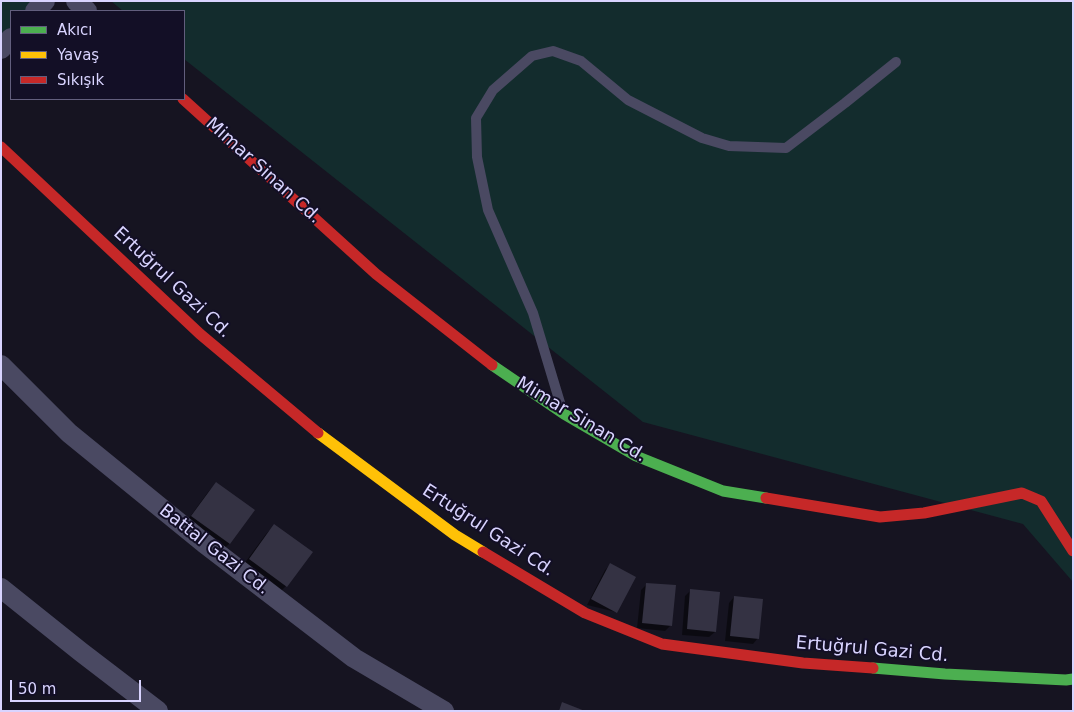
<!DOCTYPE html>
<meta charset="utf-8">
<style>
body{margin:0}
#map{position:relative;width:1074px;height:712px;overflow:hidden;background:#161421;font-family:"DejaVu Sans",sans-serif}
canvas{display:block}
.frame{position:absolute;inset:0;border:2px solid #d9d4ff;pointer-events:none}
.legend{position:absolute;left:10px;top:10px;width:175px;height:90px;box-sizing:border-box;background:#130f26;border:1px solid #625e7d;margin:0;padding:6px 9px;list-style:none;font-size:15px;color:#d9d4ff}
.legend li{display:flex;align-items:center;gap:10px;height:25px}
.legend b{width:25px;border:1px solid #625e7d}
.scale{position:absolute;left:10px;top:680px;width:131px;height:22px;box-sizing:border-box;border:2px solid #d9d4ff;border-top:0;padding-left:6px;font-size:15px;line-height:18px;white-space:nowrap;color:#d9d4ff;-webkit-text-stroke:4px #130f26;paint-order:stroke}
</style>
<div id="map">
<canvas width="1074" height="712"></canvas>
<div class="frame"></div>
<ul class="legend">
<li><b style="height:6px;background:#4caf50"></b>Akıcı</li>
<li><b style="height:6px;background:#ffc107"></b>Yavaş</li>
<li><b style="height:6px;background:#c62828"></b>Sıkışık</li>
</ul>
<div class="scale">50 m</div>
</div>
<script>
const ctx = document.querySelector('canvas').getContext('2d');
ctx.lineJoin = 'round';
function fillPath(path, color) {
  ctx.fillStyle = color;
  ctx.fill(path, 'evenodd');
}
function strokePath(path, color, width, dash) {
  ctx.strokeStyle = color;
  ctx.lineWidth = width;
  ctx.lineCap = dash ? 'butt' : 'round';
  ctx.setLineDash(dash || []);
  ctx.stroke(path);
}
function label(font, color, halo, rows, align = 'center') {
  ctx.font = font + ' "DejaVu Sans",sans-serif';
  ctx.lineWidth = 4;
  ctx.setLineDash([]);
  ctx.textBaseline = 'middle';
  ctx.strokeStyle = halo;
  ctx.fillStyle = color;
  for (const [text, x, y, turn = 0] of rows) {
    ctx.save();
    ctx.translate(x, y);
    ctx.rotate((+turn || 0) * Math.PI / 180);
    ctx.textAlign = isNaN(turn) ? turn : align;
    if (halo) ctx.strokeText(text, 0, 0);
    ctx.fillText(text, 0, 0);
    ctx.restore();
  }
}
const green = new Path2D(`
 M1,1h54l-9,10h-35v37l-10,11z
 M111,1h962v581l-50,-58 -380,-102 -459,-363v-48h-61z`);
const shadow = new Path2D(`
 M217,483l36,27 -24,34 -9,8 -36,-27 24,-33z
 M274,526l12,60 -8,8 -37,-26 25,-34z
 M610,565l6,47 -29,-7 18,-35z
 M647,584l24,41 -6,6 -28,-3 4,-38z
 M691,590l24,42 -6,5 -27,-2 3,-39z
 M734,597l24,41 -5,6 -28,-3 4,-38z`);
const building = new Path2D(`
 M216,482l39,28 -25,34 -39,-28z
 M274,524l39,28 -26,35 -38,-28z
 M610,563l26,14 -19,36 -26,-14z
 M646,583l30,2 -4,41 -30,-3z
 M690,589l30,3 -4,40 -29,-3z
 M734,596l29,3 -4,40 -29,-3z
 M562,702l23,9h-26z`);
const lane = new Path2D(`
 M561,406l-28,-93 -45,-103 -11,-53 -1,-39 17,-28 39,-34 21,-5 28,10 47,39 74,38 27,8 57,2 59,-45 51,-41`);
const street = new Path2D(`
 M76,1l11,10
 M35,11l10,-10
 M1,49l10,-11
 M1,365l68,68 135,110 150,115 90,53
 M1,588l80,64 77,59`);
const fast = new Path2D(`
 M492,365l72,49 72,42 87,35 43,7
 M873,668l72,6 121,6 7,-1`);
const slow = new Path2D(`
 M318,433l137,102 28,17`);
const jam = new Path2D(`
 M183,99l193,175 116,91
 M1,147l199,187 118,99
 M766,498l114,19 44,-4 98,-20 19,8 32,50
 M483,552l102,61 77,31 141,19 70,5`);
const streetNames = [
 ["Mimar Sinan Cd.",263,171,42],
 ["Ertuğrul Gazi Cd.",172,283,43],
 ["Mimar Sinan Cd.",581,420,31],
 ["Ertuğrul Gazi Cd.",488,531,33],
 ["Battal Gazi Cd.",214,550,38],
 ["Ertuğrul Gazi Cd.",872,650,5]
];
fillPath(green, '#132c2d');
fillPath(shadow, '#0007');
fillPath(building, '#343243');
strokePath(lane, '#4a4962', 10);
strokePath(street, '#4a4962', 20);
strokePath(fast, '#4caf50', 11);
strokePath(slow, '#ffc107', 11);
strokePath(jam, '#c62828', 11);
label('18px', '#d9d4ff', '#130f26', streetNames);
</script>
